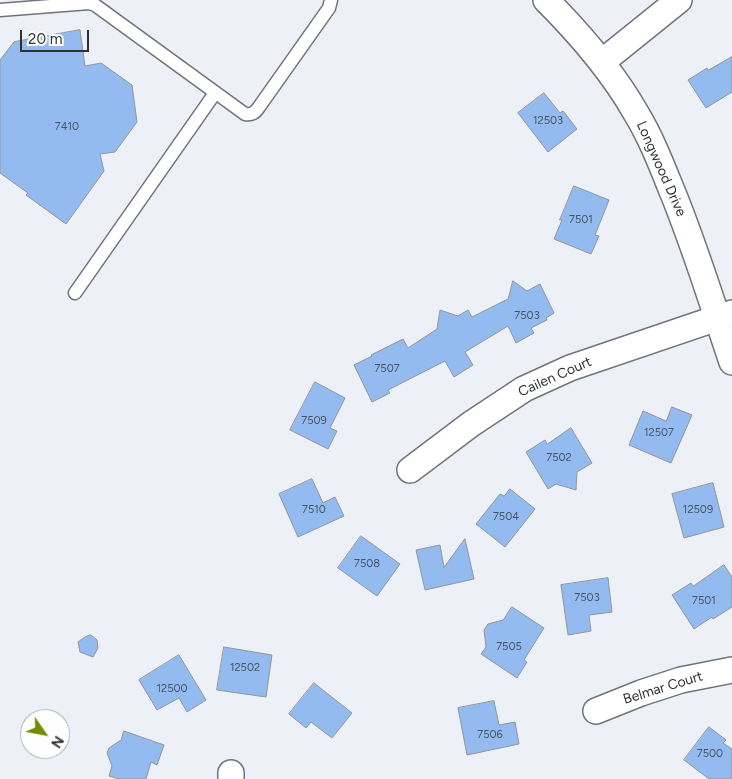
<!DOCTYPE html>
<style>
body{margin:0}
#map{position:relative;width:732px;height:779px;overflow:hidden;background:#edf1f7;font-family:Figtree,sans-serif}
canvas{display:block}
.north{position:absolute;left:20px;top:709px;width:50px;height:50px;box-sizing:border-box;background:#fefefe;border:1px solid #abacac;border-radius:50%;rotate:123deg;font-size:14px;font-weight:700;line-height:20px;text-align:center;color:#2e3032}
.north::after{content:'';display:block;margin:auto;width:18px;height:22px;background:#718b02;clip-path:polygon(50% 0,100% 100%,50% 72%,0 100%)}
.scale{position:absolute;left:20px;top:30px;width:69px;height:22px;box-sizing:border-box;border:2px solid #2e3032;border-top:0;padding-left:6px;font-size:15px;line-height:18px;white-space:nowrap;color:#2e3032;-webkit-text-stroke:4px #fefefe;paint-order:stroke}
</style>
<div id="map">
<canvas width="732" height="779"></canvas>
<div class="north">N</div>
<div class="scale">20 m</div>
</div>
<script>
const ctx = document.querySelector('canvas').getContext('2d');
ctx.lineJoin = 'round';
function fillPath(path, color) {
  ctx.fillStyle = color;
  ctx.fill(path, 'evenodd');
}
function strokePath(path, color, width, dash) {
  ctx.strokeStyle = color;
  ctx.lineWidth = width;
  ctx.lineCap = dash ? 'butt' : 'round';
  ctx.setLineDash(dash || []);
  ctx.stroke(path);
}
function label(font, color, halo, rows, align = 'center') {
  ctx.font = font + ' Figtree,sans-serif';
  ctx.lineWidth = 4;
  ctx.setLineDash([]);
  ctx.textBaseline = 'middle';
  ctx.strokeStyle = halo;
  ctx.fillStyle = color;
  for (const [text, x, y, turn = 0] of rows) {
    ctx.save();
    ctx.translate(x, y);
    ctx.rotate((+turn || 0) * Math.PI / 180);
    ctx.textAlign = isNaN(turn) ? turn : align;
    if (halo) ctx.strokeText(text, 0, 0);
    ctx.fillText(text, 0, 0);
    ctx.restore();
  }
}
const building = new Path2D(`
 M80,30l5,36 16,-3 31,22 5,37 -22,30 -15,2 4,17 -38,53 -40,-29 2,-2 -28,-20v-113l14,-18z
 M732,57v35l-26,16 -18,-28 19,-12 1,2z
 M544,93l16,20 3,-2 14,18 -29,23 -30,-39z
 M574,186l35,14 -14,35 4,1 -8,18 -37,-15 8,-19h-2z
 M513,281l14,10 13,-7 14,29 -8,5 1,2 -16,8 3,5 -18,10 -8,-17 -43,26 8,13 -19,12 -9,-16 -57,29 2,3 -18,9 -18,-37 18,-9 -1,-1 32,-16 5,9 29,-19 3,-19 18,6 10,-6 4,7 36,-18z
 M315,382l30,16 -15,30 7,3 -9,18 -38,-19z
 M672,407l20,8 -21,48 -42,-18 14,-34 23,10z
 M571,428l21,35 -15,9 -1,18 -20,-6 -8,5 -22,-37 19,-12 2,4z
 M312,479l11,24 12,-6 9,19 -46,21 -19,-43z
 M713,483l11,44 -40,11 -12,-44z
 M510,489l25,20 -30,38 -29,-23 24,-30 4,2z
 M361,536l39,28 -23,32 -39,-28z
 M465,539l9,40 -49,11 -9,-40 24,-5 4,22z
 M724,565l8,12v30l-19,12 -1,-2 -18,12 -22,-34 19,-12 2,3z
 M608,578l4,34 -23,3 2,16 -23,4 -7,-50z
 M512,607l32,21 -20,32 3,2 -10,16 -36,-24 5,-7 -2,-17 4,-6 15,-4z
 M91,635l6,5 1,8 -5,9 -13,-5 -2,-10 7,-5z
 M224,647l48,8 -6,42 -49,-7z
 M179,655l27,45 -19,12 -8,-14 -22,12 -18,-30z
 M314,683l38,30 -20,25 -21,-16 -5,6 -17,-14z
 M494,701l5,24 16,-3 4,22 -52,11 -9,-47z
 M709,727l17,13 -3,3 9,6v30h-23l-25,-19z
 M124,731l40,14 -7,20 -6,-3 -5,17h-27l-10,-3 3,-10 -5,-13 2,-5 12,-8z`);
const lane = new Path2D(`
 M0,10l89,-7 6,2 150,109c7,1 10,-1 14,-7l70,-99 2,-8
 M75,293l140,-200`);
const street = new Path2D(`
 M546,0c34,34 66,71 90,113 14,23 24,48 34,73 24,57 42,117 62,176
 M602,62l77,-62
 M410,470l61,-46 53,-35 46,-21 162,-55
 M596,711l45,-18 40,-13 51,-10
 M231,773v6`);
const numberNames = [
 ["12503",548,121],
 ["7410",67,127],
 ["7501",581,220],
 ["7503",527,316],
 ["7507",387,369],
 ["7509",314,421],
 ["12507",659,433],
 ["7502",559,458],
 ["7510",314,510],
 ["12509",698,510],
 ["7504",506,517],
 ["7508",367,564],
 ["7503",587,598],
 ["7501",704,601],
 ["7505",509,647],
 ["12502",245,668],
 ["12500",172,689],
 ["7506",490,735],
 ["7500",710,754]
];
const streetNames = [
 ["Longwood Drive",661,169,66],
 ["Cailen Court",555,377,-24],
 ["Belmar Court",663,688,-17]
];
fillPath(building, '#93bbf0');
strokePath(building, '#91959a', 1);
strokePath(lane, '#707479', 15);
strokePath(street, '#707479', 28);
strokePath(lane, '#fff', 12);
strokePath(street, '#fff', 25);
label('11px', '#475362', null, numberNames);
label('14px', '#2e3032', '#fefefe', streetNames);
</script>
